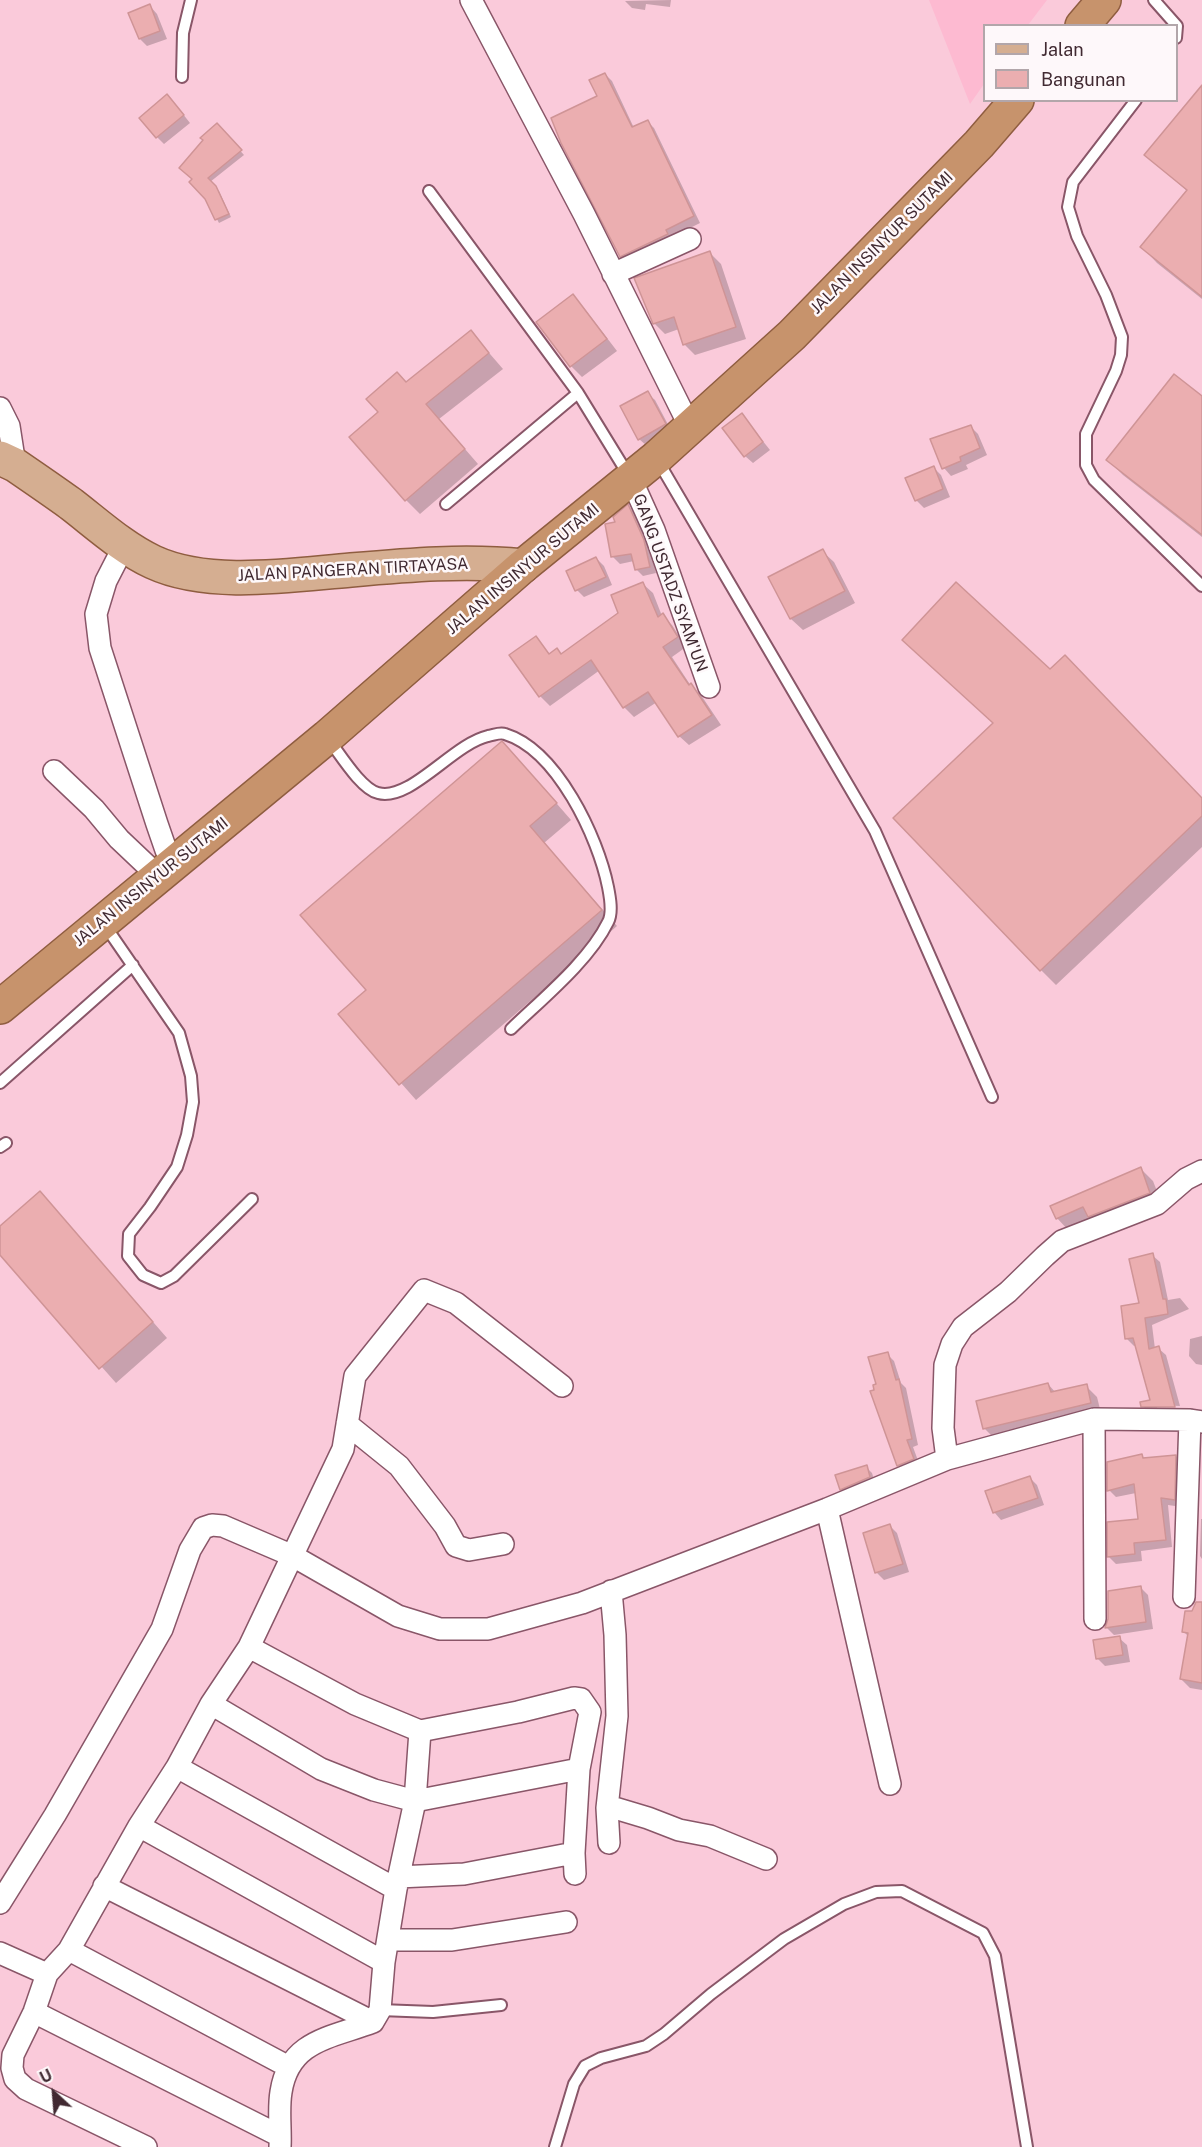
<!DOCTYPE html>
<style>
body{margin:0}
#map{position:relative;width:1202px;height:2147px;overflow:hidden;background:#facada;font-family:"Public Sans",sans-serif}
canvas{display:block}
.legend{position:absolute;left:983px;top:24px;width:195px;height:78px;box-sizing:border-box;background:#fef8fa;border:2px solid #b2a6aa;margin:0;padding:8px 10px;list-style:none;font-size:18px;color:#412a32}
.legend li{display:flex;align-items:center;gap:12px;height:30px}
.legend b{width:30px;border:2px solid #b2a6aa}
.north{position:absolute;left:24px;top:2063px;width:60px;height:60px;-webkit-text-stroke:4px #fef8fa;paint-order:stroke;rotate:334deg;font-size:16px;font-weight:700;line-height:24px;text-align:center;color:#412a32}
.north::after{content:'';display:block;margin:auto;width:21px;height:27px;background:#412a32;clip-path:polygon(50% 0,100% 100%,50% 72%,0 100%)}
</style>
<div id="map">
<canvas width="1202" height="2147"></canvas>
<ul class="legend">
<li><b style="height:8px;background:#d5ae91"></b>Jalan</li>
<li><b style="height:16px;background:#ebaeb0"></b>Bangunan</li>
</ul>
<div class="north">U</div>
</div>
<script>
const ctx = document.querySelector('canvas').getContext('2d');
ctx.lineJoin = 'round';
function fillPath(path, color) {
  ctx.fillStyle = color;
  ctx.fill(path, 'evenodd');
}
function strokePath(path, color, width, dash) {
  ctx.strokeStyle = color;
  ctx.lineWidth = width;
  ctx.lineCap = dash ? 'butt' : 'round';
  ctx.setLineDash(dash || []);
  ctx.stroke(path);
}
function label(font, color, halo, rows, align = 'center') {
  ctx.font = font + ' "Public Sans",sans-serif';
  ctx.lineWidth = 5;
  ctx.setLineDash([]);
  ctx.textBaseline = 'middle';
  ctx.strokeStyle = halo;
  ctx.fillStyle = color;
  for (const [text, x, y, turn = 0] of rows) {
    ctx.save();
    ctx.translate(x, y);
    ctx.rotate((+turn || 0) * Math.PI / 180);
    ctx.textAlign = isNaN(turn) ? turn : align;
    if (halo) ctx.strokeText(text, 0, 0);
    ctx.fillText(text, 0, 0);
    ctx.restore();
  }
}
const built = new Path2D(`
 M929,0h118l-19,25 -44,1v58l-14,20z`);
const shadow = new Path2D(`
 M671,0l-1,7 -24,-3 -1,6 -13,-2 -7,-7z
 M150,6l7,8 10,25 -20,7 -7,-7z
 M605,74l7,7 22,47 13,-7 7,7 46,95 -28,14 -44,26 -7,-7 -22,-159z
 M1202,87v212l-45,-36 -15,-16 45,-56 -41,-36z
 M175,104l15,19 -26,21 -7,-7z
 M217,125l27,30 -34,27 9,9 12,26 -12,6 -13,-25 -1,-58z
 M710,253l11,11 25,75 -51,16 -11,-11 -5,-15 -14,5 -11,-11z
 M573,296l11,12 33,43 -35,26 -11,-11z
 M471,332l32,37 -64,50 39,45 -58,50 -14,-14 -26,-88 27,-29z
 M647,393l8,7 17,32 -25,14 -8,-7z
 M1202,398v139l-79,-62 -15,-15z
 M742,415l28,35 -17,13 -8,-7z
 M970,426l8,8 9,21 -21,10 2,4 -17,7 -7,-8z
 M934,468l7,7 9,22 -26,11 -8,-8z
 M628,506l7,7 15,36 6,24 -13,3 -7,-7 -2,-8 -14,3 -7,-7 4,-33z
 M822,551l12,11 21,41 -52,27 -12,-11 -21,-41z
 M596,558l8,8 8,19 -28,12 -7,-7z
 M643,584l10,9 9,23 10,9 14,22 -14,10 19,29 10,9 20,30 -32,20 -10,-9 -22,-34 -23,15 -10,-10 -24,-37 -50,36 -10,-10 -4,-58 14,17h12l58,-42z
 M904,640l146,31 152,128v48l-146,138 -15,-15 -47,-246z
 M517,758l54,62 -27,23 73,83 -201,174 -76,-86 28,-24z
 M1141,1169l12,12 9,23 -94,26 -11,-12z
 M55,1209l112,129 -51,45 -116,-131v-24z
 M1152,1255l8,7 8,38 12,-2 9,11 -37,16 3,24 3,-1 8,7 14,51 -23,-1v3l23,1 2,5h-32l-7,-8 9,-5 -15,-56 -3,1 -8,-8 15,-34z
 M1202,1336v29l-6,-1 -7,-8 1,-17z
 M887,1354l7,7 7,22 5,5 12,57 -5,2 7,19 -14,6 -7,-7 -23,-74z
 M1048,1384l8,9 30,-7 11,11 4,16 -106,26 -11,-11z
 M1141,1455l4,4 31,-3 7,8 -1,43 -14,-2 4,42 -31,4 1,10 -26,3 -7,-7v-34l30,-3 -3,-27 -20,4 -7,-7z
 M866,1467l6,6 3,10 -29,12 -5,-6z
 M1030,1478l7,7 7,20 -43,15 -7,-8z
 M1201,1519h1v40l-2,-3z
 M890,1526l7,7 12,39 -25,8 -8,-8z
 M1140,1587l8,8 5,34 -39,6 -7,-7z
 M1202,1613v77l-12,-2 -9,-9 8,-42 -5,-5z
 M1119,1638l8,7 3,17 -25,4 -8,-8z`);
const building = new Path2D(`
 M150,4l10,27 -21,8 -11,-26z
 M605,73l27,54 16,-7 46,96 -28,14 2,4 -48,23 -59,-114 -10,-25 46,-22 -8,-16z
 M1202,85v212l-62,-50 47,-57 -43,-35z
 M167,94l17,21 -28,23 -17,-20z
 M217,123l25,27 -34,28 8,8 13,28 -14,6 -10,-21 -16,-17 3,-3 -13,-11 24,-28 -3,-2z
 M710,251l26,76 -53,18 -9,-28 -21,7 -19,-46z
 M573,294l34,45 -37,28 -34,-45z
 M471,330l18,23 -63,51 39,45 -60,52 -56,-64 29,-25 -12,-13 31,-27 9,10z
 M1174,374l28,22v139l-96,-75z
 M648,391l18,33 -28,16 -18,-34z
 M742,413l21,29 -19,15 -22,-29z
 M971,425l9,23 -20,9 1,4 -19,8 -12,-30z
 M934,466l9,23 -28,12 -10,-23z
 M628,504l16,36 6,27 -15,3 -4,-16 -20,3 -6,-33 10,-2 -2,-5z
 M823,549l22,42 -55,28 -22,-42z
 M596,557l10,20 -31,14 -9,-20z
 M643,582l15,35 5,-4 15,24 -15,10 26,38 2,-2 21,32 -34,22 -30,-45 -25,16 -32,-48 -52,37 -30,-42 27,-19 13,18 8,-6 4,6 57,-41 -7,-18z
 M956,582l94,87 15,-14 137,143v18l-162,155 -147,-153 100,-95 -91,-83z
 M502,741l55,62 -27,23 72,84 -203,175 -61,-71 28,-24 -66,-75z
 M1141,1167l9,26 -62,24 -5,-10 -27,12 -6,-13z
 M40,1191l113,131 -54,47 -99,-114v-29z
 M1153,1253l10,46h3l2,15 -23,4 4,31 10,-3 16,61h-34l-1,-5 10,-2 -17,-62 -8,1 -4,-33 18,-3 -10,-44z
 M888,1352l8,28 3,-1 13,60 -5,1 7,19 -17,7 -27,-75 4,-1 -1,-5 3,-1 -8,-27z
 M1048,1383l3,9 36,-8 4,19 -108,26 -7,-28z
 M1142,1454l1,4 33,-3 -1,45 -14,-2 5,42 -32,3 1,11 -28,3v-35l31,-3 -4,-35 -27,7v-29z
 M867,1465l3,12 -30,13 -5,-15z
 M1030,1476l8,22 -45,15 -8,-22z
 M890,1524l13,40 -28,9 -12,-40z
 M1141,1586l5,36 -41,6 3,-9v-28z
 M1196,1602h6v81l-22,-4 8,-46 -6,-1 3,-21h7z
 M1120,1636l3,19 -27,4 -3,-19z`);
const service = new Path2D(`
 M1154,0l23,26 -1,12
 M182,77l1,-44 8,-33
 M1136,100l-63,82 -5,25 9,29 29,59 16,42 -1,18 -5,16 -30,63v31l8,15 108,106
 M429,191l149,202 51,83
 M658,461l217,370 117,266
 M446,504l132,-111
 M329,740c11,14 32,49 49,53 32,9 75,-49 110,-57 6,-1 12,-4 17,-2 52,16 93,103 103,153 2,10 5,26 0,35 -19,39 -66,77 -97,107
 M104,924l75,109 12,43 2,26 -6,33 -10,32 -27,40 -21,27 -1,22 15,19 18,8 13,-7 78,-77
 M0,1083l133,-118
 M0,1147l6,-4
 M380,2010l53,2 68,-7
 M555,2147l19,-63 11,-18 16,-8 45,-12 18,-12 47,-40 73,-55 60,-35 32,-12 26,-1 81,42 12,23 32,191`);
const minor = new Path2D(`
 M471,0l113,214 106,213
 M613,274l77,-35
 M0,408l9,18 6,39
 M631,479l23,51 55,157
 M125,544l-19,37 -10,33 4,34 57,176 9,26 7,13
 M54,771l40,38 25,30 38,36
 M1094,1419l1,200
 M347,1424l52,42 46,60 11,20 13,4 34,-6
 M947,1459l-4,-31 2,-63 7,-21 11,-17 45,-35 37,-36 17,-15 95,-37 29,-25 16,-8
 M827,1509l63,275
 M1184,1597l6,-177
 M249,1647l106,57 65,27 98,-19 56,-14 7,1 9,13 -11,57 -5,84 1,21
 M211,1704l110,65 53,21 41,11 164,-32
 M177,1767l219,122 19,-88 5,-70
 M608,1806l40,12 31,12 31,6 56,23
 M139,1826l245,136
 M609,1843l-2,-35 10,-92 -2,-81 -4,-44
 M398,1877l66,-3 110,-21
 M104,1886l269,136
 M0,1903l55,-88 107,-186 28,-79 13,-22 9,-3 11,1 70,30 105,60 42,13h48l94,-26 245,-94 120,-50 147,-40 96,1 12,2
 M388,1940h64l114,-18
 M69,1950l218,116
 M0,1953l47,21
 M34,2012l246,124
 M146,2147l-120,-58 -11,-10 -3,-11 1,-13 21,-43 13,-38 22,-24 70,-124 38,-59 34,-63 38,-57 94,-198 12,-73 69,-86 32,13 106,83
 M280,2147c1,-18 -2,-37 1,-55 8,-52 50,-54 92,-70l7,-12 4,-48 12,-73`);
const primary = new Path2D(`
 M0,458l15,7c19,13 38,26 56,39 26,20 52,44 82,58 56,26 138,13 198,8 57,-5 115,-10 172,-4`);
const trunk = new Path2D(`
 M1082,26l22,-26
 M0,1007l327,-270 196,-171 133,-108 136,-123 187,-191 38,-44`);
const streetNames = [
 ["JALAN INSINYUR SUTAMI",882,243,-45],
 ["JALAN INSINYUR SUTAMI",523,569,-40],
 ["JALAN PANGERAN TIRTAYASA",353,570,-3],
 ["GANG USTADZ SYAM'UN",670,583,70],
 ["JALAN INSINYUR SUTAMI",151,882,-39]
];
fillPath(built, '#fdbad1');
fillPath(shadow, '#0003');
fillPath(building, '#ebaeb0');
strokePath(building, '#cf9496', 1.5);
strokePath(service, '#895668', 14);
strokePath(minor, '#895668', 24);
strokePath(primary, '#8f5d40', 36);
strokePath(trunk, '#8f5d40', 36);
strokePath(service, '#fff', 10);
strokePath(minor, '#fff', 21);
strokePath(primary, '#d5ae91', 33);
strokePath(trunk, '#c7936c', 33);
label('16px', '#412a32', '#fef8fa', streetNames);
</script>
